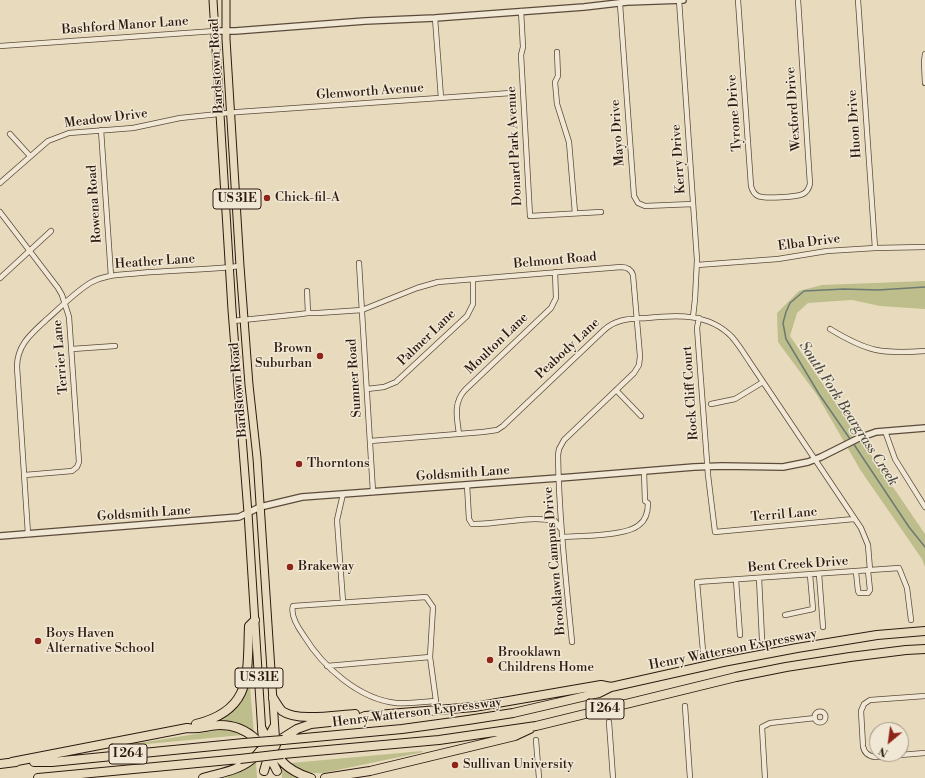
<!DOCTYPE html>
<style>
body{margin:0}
#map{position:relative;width:925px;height:778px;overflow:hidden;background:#e8dbbd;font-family:"Libre Bodoni",serif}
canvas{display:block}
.north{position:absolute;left:869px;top:722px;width:40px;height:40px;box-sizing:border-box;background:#f0e8d4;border:1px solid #a29586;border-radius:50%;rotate:209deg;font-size:11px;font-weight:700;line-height:16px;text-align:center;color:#2d1910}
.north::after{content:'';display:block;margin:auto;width:14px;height:18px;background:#8f2418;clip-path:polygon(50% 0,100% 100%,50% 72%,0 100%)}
</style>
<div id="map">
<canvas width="925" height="778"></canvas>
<div class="north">N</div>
</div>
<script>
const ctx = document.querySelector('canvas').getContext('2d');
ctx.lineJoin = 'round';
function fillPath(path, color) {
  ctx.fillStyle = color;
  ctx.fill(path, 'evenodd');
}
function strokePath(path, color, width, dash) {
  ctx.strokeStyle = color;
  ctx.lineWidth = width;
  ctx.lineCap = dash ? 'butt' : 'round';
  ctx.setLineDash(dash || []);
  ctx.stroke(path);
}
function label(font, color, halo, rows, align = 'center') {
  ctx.font = font + ' "Libre Bodoni",serif';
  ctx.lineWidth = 3;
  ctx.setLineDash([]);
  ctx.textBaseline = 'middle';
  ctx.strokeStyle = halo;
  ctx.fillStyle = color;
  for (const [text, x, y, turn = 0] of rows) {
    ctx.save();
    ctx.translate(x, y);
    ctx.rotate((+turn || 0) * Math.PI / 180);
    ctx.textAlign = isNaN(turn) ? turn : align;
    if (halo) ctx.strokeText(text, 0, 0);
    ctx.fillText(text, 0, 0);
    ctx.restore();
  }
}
const green = new Path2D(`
 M925,281v28l-45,-3 -28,-6 -44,3 -11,10 -7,23 135,198v33l-3,-8 -61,-88 -44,-76 -39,-53 -1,-29 22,-22 23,-6z
 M249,674l5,60 -49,-10 21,-9z
 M220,730l11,1 11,4 -127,12z
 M422,751l1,1 -9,2 -91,19c-13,1 -23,-2 -32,-10z
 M256,761l1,17h-33l16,-6z
 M282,767l17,11h-17z`);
const stream = new Path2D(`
 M850,439l-31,-45 -33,-55 -3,-16 3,-11 4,-9 14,-12 40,-2 34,1 47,-3
 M853,443l56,84 16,20`);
const minor = new Path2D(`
 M679,0l18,260 -2,39 -2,18
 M738,0l13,186c1,4 3,8 7,10 6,3 39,1 45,-2 4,-2 6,-6 7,-10l-12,-184
 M858,0l17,248
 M620,4l14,192 4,7 7,3 48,-2
 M521,11l2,36 -2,8 9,161 71,-4
 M435,18l6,80
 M0,46l215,-15
 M557,52l1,24 -3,6 2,22 12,38 6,71
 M925,54l-1,8 1,21
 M101,130l10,146
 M10,134l20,22
 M0,183l48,-42 21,-8 64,-5 47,-10 58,-6 273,-19
 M0,212l58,76 4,7 7,22 10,145 -2,5 -5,4 -47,4
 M359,263l14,229
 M697,265l81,-6 49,-8 48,-3 50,-1
 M0,278l51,-47
 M307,291l1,22
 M699,318l-2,10 11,147 7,57 139,-13
 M233,321l68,-7 7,-1h10l44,-3 55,-22 21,-6 183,-15c6,0 10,2 12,8l7,81 -1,9 -5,8 -70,67 -5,9 -1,6c1,62 8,125 14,187
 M830,329c38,23 51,25 95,22
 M72,349l43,-3
 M367,389l17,-2 12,-5 71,-66 6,-12v-25
 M616,390l25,26
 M711,404l24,-5 28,-17
 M885,431l10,28 30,48
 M459,434c-2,-16 -6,-31 6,-44l86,-82 5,-10 -1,-26
 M370,441l113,-9 14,-2 6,-4 101,-96c13,-12 27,-11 43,-12 30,-3 62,-5 85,19 7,8 13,18 19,27l110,164 7,17 2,25
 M467,485l2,34 3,5c28,1 55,-9 83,-3l5,7
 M28,534l-11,-167c0,-22 14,-33 29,-47 14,-12 28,-27 44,-37 16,-9 33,-8 50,-10 34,-3 67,-3 100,-7
 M562,535l1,2c18,-1 63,-1 76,-12 7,-5 9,-14 9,-22l-3,-2 -1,-29
 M856,572l2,19 1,2h9l2,-3 -2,-19
 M819,574l4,53
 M759,578l3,61
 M736,580l4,55
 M426,597l7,10 -3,50 6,44c-13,1 -26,3 -40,2 -37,-4 -73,-36 -92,-67 -5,-7 -14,-21 -11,-30z
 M343,602l-6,-82 6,-26
 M785,615l28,-6 -3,-34
 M703,651l-6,-69 202,-14 8,20 4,32
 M327,666l103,-9
 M925,696l-55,4 -6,4 -3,7 2,35c1,7 5,10 12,11l50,-4
 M685,706l5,72
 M814.5 717a5.5 5.5 0 1 1 11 0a5.5 5.5 0 1 1-11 0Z
 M609,722l4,56
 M536,740l3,38
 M765,778l-3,-51 8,-4 45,-5`);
const tertiary = new Path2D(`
 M215,31h20l130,-10 70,-3 149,-11 43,-5 56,-2
 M0,536l239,-19 21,-10 42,-10 270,-20 122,-10 28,-1 61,1 25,-5 13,-5 38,-19 17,-6 49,-4`);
const primary = new Path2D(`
 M213,0l19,310 16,203 14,221
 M226,0v39l14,227 9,119 8,73 19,288`);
const motorway = new Path2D(`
 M273,698c3,4 5,9 9,13 16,11 54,4 73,3
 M196,724c57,-14 51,-50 53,-98l6,-6
 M262,729c12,25 21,41 49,49
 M283,740l119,-11 66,-9 45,-7 86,-20 12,-6 112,-25 74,-14 80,-13 48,-4
 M283,754l156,-14 97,-14 200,-49 50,-10 64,-10 56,-7 19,-1
 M12,762l175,-34c11,2 22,-3 33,-3 30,0 46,22 57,46
 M34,762h18l192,-19
 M0,764l16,-2
 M264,771l5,-17 9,-13 19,-12 14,-5 47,-5 7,-3 109,-9 127,-22 10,2
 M38,778l202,-19
 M203,778c16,-5 34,-7 48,-18 11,-8 17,-22 23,-33
 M325,778l45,-7 145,-35 15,-7`);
const motorwayBridge = new Path2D(`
 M244,743l39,-3
 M240,759l43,-5`);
const markers = [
 [267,198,4,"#8f2418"],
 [320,356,4,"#8f2418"],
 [299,464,4,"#8f2418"],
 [290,567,4,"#8f2418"],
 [38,641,4,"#8f2418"],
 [490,660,4,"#8f2418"],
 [455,765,4,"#8f2418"]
];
const shields = [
 [237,199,48],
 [259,678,48],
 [605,709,38],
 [128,754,38]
];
const shieldNames = [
 ["US 31E",237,199],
 ["US 31E",259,678],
 ["I 264",605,709],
 ["I 264",128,754]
];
const streetNames = [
 ["Bashford Manor Lane",125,26,-4],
 ["Bardstown Road",217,66,-93],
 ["Glenworth Avenue",370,92,-4],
 ["Wexford Drive",794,109,-94],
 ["Tyrone Drive",735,113,-94],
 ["Meadow Drive",106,119,-7],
 ["Huon Drive",855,124,-94],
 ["Mayo Drive",618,133,-94],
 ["Donard Park Avenue",515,146,-93],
 ["Kerry Drive",679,159,-94],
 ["Rowena Road",95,204,-94],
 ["Elba Drive",809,243,-7],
 ["Belmont Road",555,261,-5],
 ["Heather Lane",155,262,-4],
 ["Palmer Lane",427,338,-44],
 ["Moulton Lane",497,344,-44],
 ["Peabody Lane",568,349,-43],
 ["Terrier Lane",61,357,-95],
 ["Sumner Road",355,378,-94],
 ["Bardstown Road",239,390,-95],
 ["Rock Cliff Court",691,393,-94],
 ["Goldsmith Lane",463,474,-4],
 ["Goldsmith Lane",144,514,-4],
 ["Terril Lane",784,515,-5],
 ["Brooklawn Campus Drive",555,561,-95],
 ["Bent Creek Drive",798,565,-4],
 ["Henry Watterson Expressway",733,650,-11],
 ["Henry Watterson Expressway",417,713,-7]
];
const poiNames = [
 ["Chick-fil-A",275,198],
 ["Brown",312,349,"right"],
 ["Suburban",312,364,"right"],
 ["Thorntons",307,464],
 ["Brakeway",298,567],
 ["Boys Haven",46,634],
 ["Alternative School",46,649],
 ["Brooklawn",498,653],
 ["Childrens Home",498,668],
 ["Sullivan University",463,765]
];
const waterNames = [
 ["South Fork Beargrass Creek",848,414,57]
];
fillPath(green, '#bdbe8c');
strokePath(stream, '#6d7a73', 1.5);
strokePath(minor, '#5c4a3b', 6);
strokePath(tertiary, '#5c4a3b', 8);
strokePath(primary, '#2d1910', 9);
strokePath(motorway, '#2d1910', 10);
strokePath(minor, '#f0e8d4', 4.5);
strokePath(tertiary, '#f0e8d4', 5.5);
strokePath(primary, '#e8dbbd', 7);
strokePath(motorway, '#e8dbbd', 8);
strokePath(motorwayBridge, '#2d1910', 10, []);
strokePath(motorwayBridge, '#e8dbbd', 8);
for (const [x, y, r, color] of markers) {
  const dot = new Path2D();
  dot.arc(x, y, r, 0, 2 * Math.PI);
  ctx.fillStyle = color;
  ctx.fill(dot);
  strokePath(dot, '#f0e8d4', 1.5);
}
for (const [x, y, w] of shields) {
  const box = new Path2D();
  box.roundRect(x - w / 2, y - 10, w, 20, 3);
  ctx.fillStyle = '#f0e8d4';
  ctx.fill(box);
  strokePath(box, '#2d1910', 1);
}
label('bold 12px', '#2d1910', null, shieldNames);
label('13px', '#2d1910', '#f0e8d4', streetNames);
label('13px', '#2d1910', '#f0e8d4', poiNames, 'left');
label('italic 14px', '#4d4a42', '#f0e8d4', waterNames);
</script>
